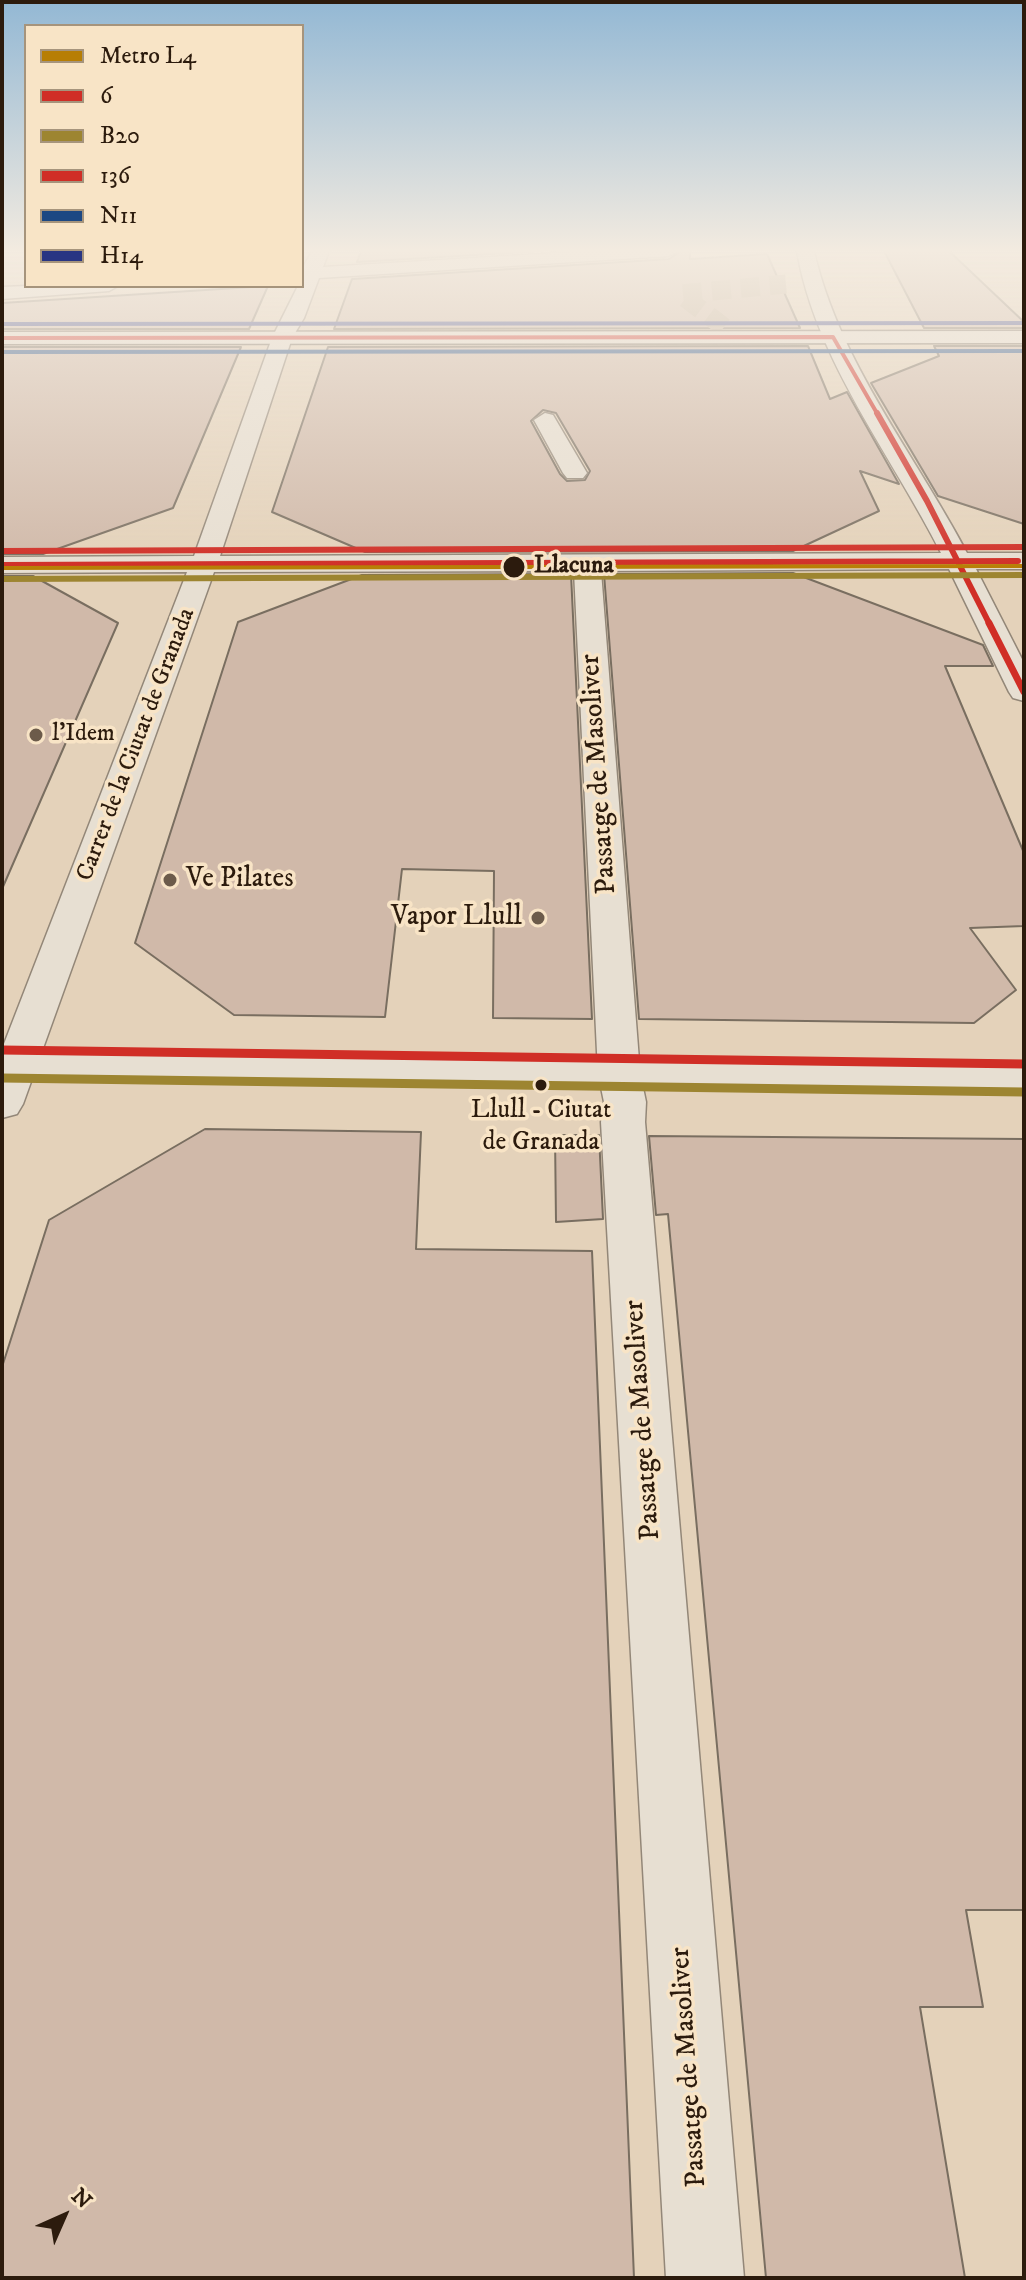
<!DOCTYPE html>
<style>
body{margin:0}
#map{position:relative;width:1026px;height:2280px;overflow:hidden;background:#e4d2ba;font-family:"IM FELL DW Pica",serif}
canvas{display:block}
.frame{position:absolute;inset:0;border:4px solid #2c1b0d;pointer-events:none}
.legend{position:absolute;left:24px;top:24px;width:280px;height:264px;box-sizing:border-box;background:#f8e4c6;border:2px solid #a6947c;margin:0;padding:10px 14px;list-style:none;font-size:24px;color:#2c1b0d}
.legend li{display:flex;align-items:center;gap:16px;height:40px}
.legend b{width:40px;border:2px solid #a6947c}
.north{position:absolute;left:24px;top:2176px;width:80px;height:80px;-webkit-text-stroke:6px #f8e4c6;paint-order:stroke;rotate:45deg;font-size:22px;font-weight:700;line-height:32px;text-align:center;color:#2c1b0d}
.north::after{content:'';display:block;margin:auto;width:28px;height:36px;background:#2c1b0d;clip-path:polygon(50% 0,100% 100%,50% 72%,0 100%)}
</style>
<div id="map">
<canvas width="1026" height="2280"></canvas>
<div class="frame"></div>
<ul class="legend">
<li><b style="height:10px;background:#b77e04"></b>Metro L4</li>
<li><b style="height:10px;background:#d02e26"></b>6</li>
<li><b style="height:10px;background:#9d8531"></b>B20</li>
<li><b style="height:10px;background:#d02e26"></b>136</li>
<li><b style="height:10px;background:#1c4883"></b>N11</li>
<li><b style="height:10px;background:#283583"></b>H14</li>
</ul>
<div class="north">N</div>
</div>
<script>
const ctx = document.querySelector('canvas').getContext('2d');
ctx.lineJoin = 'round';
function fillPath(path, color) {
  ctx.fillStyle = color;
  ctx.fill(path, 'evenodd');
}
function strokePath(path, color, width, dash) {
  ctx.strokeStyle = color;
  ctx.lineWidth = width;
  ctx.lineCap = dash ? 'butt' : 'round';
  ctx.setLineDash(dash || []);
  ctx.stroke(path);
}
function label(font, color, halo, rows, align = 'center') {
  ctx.font = font + ' "IM FELL DW Pica",serif';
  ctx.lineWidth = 7;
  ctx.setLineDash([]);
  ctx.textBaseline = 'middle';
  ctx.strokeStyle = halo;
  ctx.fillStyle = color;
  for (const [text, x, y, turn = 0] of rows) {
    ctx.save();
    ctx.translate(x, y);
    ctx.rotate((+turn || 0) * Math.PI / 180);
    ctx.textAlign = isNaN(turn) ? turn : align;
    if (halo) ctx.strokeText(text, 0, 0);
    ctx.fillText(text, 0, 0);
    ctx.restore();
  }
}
const building = new Path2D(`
 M361,251h182l-186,11z
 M681,251h9v8l77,-5 33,74 -466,1 18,-50 317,-20z
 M884,251h65l75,71v6h-100z
 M268,286l-19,43h-247v-26z
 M808,346l22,53 17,-7 52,92 -39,-13 19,40 -86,40 -428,1 -93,-40 56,-165zM543,410l13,3 34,58 -5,9 -18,1 -7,-7 -29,-53z
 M934,346h90v178l-86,-28 -67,-113 68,-27z
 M2,347h239l-68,161 -130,46h-41z
 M793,573l190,72 10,21h-48l79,187v73l-54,2 46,62 -42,33 -335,-4 -35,-445z
 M571,574l21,445 -99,-1 1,-147 -92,-2 -17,148 -151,-2 -99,-72 103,-321 124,-47z
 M2,576h31l85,47 -116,266z
 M205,1129l216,3 -5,117 176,2 42,1027h-632v-911l47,-147z
 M555,1135h44l4,84 -47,3z
 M649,1136l375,3v771h-58l17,97h-63l45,271h-199l-98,-1064 -12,1z`);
const streetTunnel = new Path2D(`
 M724,327l-44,-33 106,-10`);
const street = new Path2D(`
 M312,251h17l-6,16 267,-16h88l-9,5 -350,22 -15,40 -12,20 -72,218 721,-3c-49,-97 -126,-194 -144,-302h17c25,111 101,203 153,302h57v16h-48l48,94v38l-11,-3 -4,-6 -60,-123 -348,2 39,502 6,29 -1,20 99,1156h-78l-65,-1156 3,-20 -6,-29 -24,-502 -360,1 -191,532 -6,10 -15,4v-69l185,-477 -185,1v-16l192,-1 78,-218 26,-52h4v-17z
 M26,286h92l-9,5 -107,8v-12z
 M545,413l8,2 34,58 -4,5h-16l-4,-5 -29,-53z`);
const secondary = new Path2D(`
 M1024,331v12l-1022,1v-12z
 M2,1051l1022,13v28l-1022,-15z`);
const bus1Far2 = new Path2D(`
 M2,338l831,-1 45,78`);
const bus1Far1 = new Path2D(`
 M877,413l50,88 63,124
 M2,565l1016,-4`);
const bus1 = new Path2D(`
 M989,623l35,69`);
const bus2Far1 = new Path2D(`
 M2,579l1022,-4`);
const bus2 = new Path2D(`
 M2,1078l1022,14`);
const bus3Far1 = new Path2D(`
 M2,551l1022,-4`);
const bus3 = new Path2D(`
 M2,1050l1022,14`);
const bus4 = new Path2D(`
 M2,352l1022,-1`);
const bus5 = new Path2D(`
 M2,324l1022,-1`);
const metro1 = new Path2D(`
 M1024,564v4l-1022,2v-4z`);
const markers = [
 [514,567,12,"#2c1b0d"],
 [36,735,8,"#6c5b4a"],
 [170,880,8,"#6c5b4a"],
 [538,918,8,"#6c5b4a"],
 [541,1085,7,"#2c1b0d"]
];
const farStopnames = [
 ["Llacuna",534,567]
];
const farPoinames = [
 ["l'Idem",52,735]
];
const farStreetnames = [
 ["Carrer de la Ciutat de Granada",137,745,-69]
];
const busNames = [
 ["Llull - Ciutat",541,1112],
 ["de Granada",541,1144]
];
const streetNames = [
 ["Passatge de Masoliver",600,774,-94],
 ["Passatge de Masoliver",644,1420,-94],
 ["Passatge de Masoliver",690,2067,-94]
];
const poiNames = [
 ["Ve Pilates",186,880],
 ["Vapor Llull",522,918,"right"]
];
fillPath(building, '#d0b9a9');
strokePath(building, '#796e60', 2);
strokePath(streetTunnel, '#bfad97', 19, [19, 10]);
strokePath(street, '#938778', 3);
strokePath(secondary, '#796e60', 3);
fillPath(street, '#e7dfd2');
fillPath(secondary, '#e7dfd2');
strokePath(bus1Far2, '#d02e26', 4);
strokePath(bus1Far1, '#d02e26', 6);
strokePath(bus1, '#d02e26', 7);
strokePath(bus2Far1, '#9d8531', 6);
strokePath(bus2, '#9d8531', 9);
strokePath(bus3Far1, '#d02e26', 6);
strokePath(bus3, '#d02e26', 9);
strokePath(bus4, '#1c4883', 4);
strokePath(bus5, '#283583', 4);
fillPath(metro1, '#b77e04');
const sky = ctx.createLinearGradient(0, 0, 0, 570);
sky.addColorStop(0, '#93b8d4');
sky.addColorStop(0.44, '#f3ebe0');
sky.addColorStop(1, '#f3ebe000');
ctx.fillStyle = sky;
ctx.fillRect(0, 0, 1026, 570);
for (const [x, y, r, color] of markers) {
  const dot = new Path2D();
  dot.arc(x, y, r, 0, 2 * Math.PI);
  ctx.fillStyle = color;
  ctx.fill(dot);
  strokePath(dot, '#f8e4c6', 3);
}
label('bold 24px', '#2c1b0d', '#f8e4c6', farStopnames, 'left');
label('24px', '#2c1b0d', '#f8e4c6', farPoinames, 'left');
label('24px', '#2c1b0d', '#f8e4c6', farStreetnames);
label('26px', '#2c1b0d', '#f8e4c6', busNames);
label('28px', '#2c1b0d', '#f8e4c6', streetNames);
label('28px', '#2c1b0d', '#f8e4c6', poiNames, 'left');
</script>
